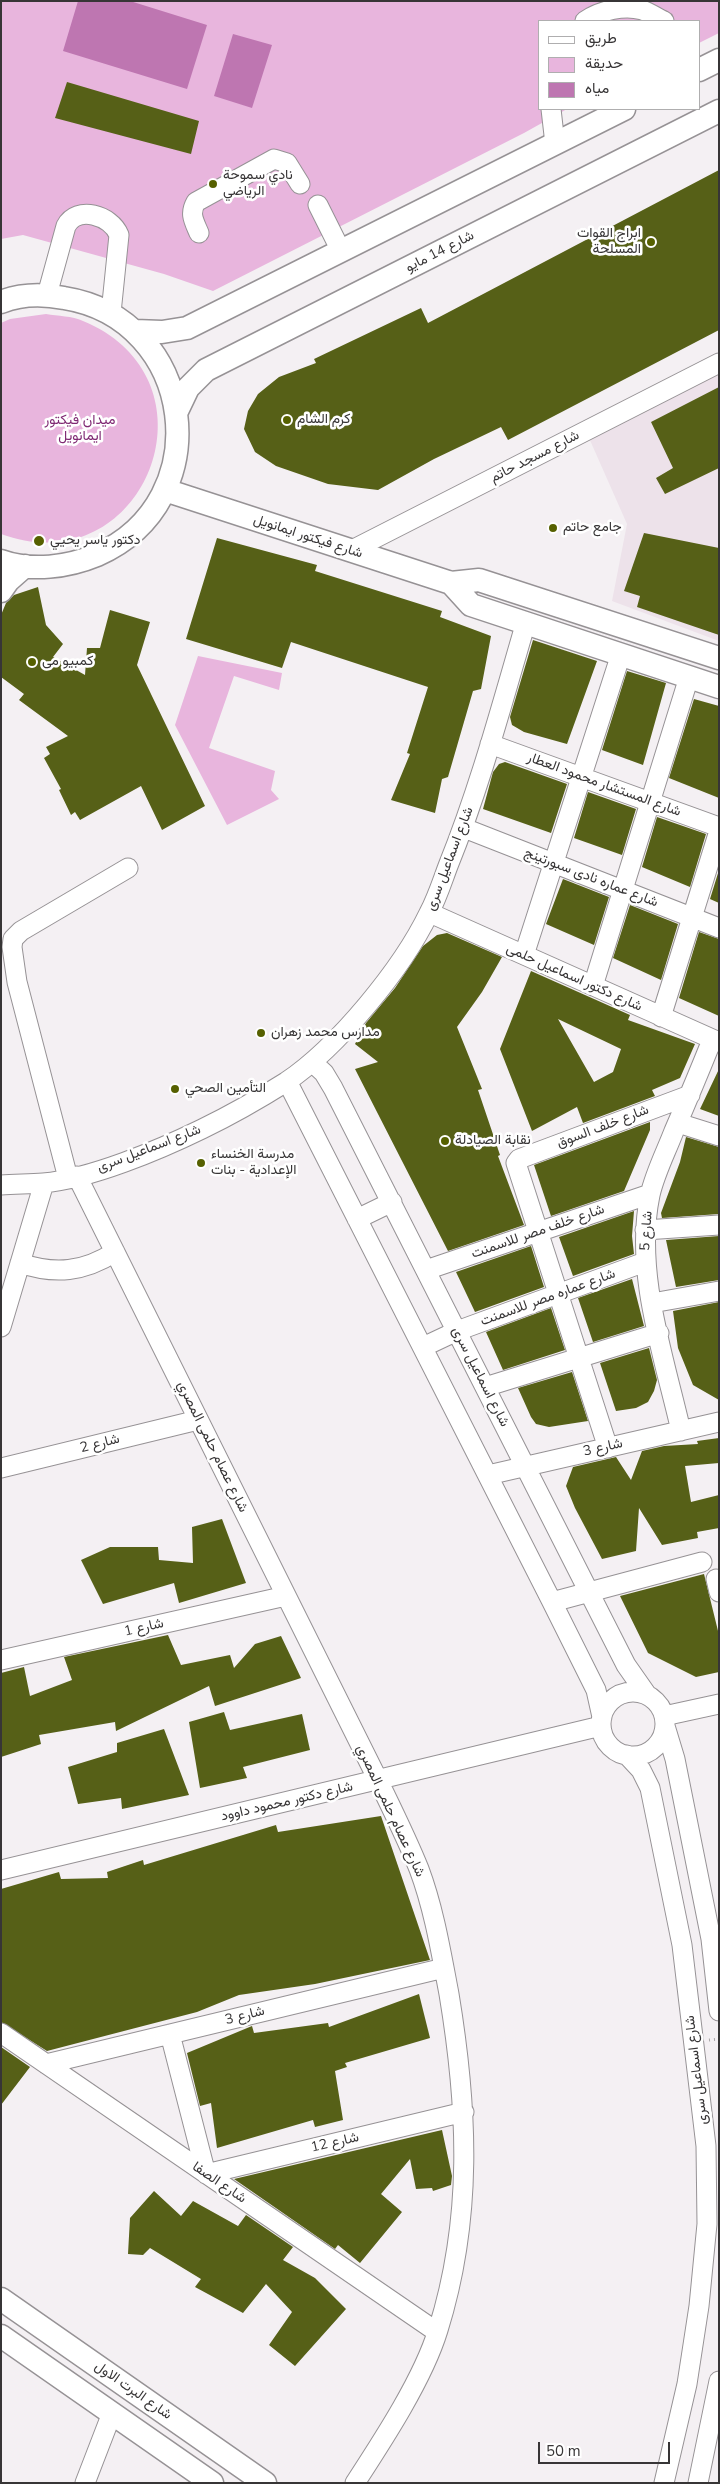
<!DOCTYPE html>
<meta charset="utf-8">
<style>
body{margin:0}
#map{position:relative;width:720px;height:2484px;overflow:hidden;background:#f4f0f3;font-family:"Nunito Sans",Vazirmatn,sans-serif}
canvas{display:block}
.frame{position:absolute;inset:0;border:2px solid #373536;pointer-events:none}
.legend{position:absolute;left:538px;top:20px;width:162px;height:90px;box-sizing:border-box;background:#fff;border:1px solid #afaeaf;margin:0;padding:6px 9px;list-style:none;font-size:15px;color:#373536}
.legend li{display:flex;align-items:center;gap:10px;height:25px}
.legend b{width:25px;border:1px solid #afaeaf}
.scale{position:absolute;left:538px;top:2442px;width:132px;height:22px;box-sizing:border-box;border:2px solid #373536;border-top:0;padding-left:6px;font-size:15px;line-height:18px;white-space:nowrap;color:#373536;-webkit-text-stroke:4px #fff;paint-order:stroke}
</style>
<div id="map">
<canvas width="720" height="2484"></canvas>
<div class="frame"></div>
<ul class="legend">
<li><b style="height:6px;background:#fff"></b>طريق</li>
<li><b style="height:14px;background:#e8b5dd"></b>حديقة</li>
<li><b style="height:14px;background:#be76b1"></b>مياه</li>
</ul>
<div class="scale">50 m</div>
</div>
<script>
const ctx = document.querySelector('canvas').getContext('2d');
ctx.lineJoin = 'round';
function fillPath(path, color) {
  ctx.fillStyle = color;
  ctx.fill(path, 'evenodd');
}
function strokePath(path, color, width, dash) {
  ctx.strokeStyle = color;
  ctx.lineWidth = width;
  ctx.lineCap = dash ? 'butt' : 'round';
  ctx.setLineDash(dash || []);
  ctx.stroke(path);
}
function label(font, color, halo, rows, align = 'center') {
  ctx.font = font + ' "Nunito Sans",Vazirmatn,sans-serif';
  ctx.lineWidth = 5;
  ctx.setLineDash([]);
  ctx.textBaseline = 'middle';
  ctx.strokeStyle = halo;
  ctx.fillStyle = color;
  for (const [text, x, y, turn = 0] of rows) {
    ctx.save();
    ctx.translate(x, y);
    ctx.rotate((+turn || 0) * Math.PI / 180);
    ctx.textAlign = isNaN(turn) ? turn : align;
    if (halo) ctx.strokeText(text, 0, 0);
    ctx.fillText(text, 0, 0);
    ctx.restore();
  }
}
const built = new Path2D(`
 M719,374v267l-107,-40 15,-77 -38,-86z`);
const green = new Path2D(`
 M1,1h718v32l-20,10v-22h-160v88h28l-43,24 -311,158 -49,-17 -141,-39 -22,4z
 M46,314c12,2 26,2 37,7 143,59 62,266 -82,213v-211l9,-4z
 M198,656l84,17 -3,17 -45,-14 -25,72 66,23 -4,19 8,9 -52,26 -52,-100z`);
const water = new Path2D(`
 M78,1h52l77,24 -20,64 -124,-38z
 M233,34l39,11 -20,63 -38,-12z`);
const building = new Path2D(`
 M67,82l132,39 -8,33 -136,-36z
 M719,170v160l-211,110 -7,-13 -67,32 -56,31 -50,-6 -52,-18 -21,-14 -11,-23 4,-18 10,-17 21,-17 37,-14 -2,-4 107,-51 7,15z
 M719,387v81l-54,26 -9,-16 17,-10 -22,-46z
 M644,533l75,15v87l-82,-28 3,-11 -16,-5z
 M217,538l100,27 -2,6 127,40 -2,6 51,19 -10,53 -8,2 -25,86 -6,2 -7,34 -44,-13 19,-46 -3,-1 21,-66 -137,-45 -9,26 -96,-29z
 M38,587l8,38 17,19 -10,13 32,18 2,-27h13l10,-38 40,12 -13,43 68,141 -43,24 -21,-44 -61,34 -5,-8 -4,3 -12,-25 2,-1 -17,-31 6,-4 -4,-7 22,-11 -49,-36 5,-6 -23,-17v-62l5,-12 8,-8z
 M533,640l64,21 -30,83 -43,-12 -12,-7 -2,-8z
 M627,671l39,12 -23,82 -41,-15z
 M694,699l25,7v92l-50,-20z
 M505,762l62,22 -16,49 -68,-24 10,-37 6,-8z
 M588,792l48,17 -14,46 -48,-17z
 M657,817l49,17 -16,53 -48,-20z
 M719,870v33l-9,-4z
 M563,879l46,18 -15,48 -48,-21z
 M630,905l48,19 -17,56 -48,-22z
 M699,932l20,7v77l-40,-18z
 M447,933l55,24 -20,35 -25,35 25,62 -4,1 22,65 -2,1 26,69 -76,26 -93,-182 23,-7 -23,-18 11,-21 29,-35 28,-42 14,-11z
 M531,971l99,44 -2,5 67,24 -15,34 -28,12 3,6 -72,27 -6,-16 -45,24 -32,-82zM558,1019l63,30 -8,23 -19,10z
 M719,1069v47l-19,-7z
 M650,1122v8l-26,61 -73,25 -17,-51z
 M686,1137l33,10v67l-57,4 -1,-5 19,-51z
 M634,1211l-2,25 2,18 -61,22 -14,-39z
 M719,1236v44l-43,7 -10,-47z
 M531,1246l13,41 -69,25 -19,-40z
 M632,1279l12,47 -51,16 -15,-44z
 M719,1302v98l-26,-15 -15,-37 -5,-37z
 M551,1308l14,42 -62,20 -17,-38z
 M649,1348l8,32 -3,11 -6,11 -12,6 -20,3 -16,-48z
 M572,1372l16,49 -39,6 -13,-3 -5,-7 -13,-29z
 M719,1438v25l-34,3 6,36 28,-7v33l-22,4 1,6 -36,7 -23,-37 -3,43 -34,8 -27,-51 -9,-22 7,-19 43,-10 15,23 11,-29 22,-5 34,-2 -1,-3z
 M222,1519l24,64 -67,20 -5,-20 -71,21 -22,-44 29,-13h48l1,13 34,3 -1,-36z
 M704,1574l15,61v37l-23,5 -48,-24 -28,-57z
 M168,1635l13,30 49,-10 4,13 21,-24 26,-8 20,42 -86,28 -6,-20 -93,45 -1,-9 -76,13 2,9 -40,13v-84l23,-6 6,29 42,-16 -8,-23z
 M224,1712l6,18 72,-16 8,36 -67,17 4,11 -47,10 -11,-66z
 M164,1729l25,66 -67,14 -1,-11 -43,6 -10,-37 49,-15v-9z
 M381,1816l49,144 -115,24 -76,11 -42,17 -150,39 -46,-29v-133l58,-17 2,7 47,-1 -1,-6 36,-12 1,5 132,-40 2,7z
 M419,1994l11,44 -85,25 2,4 -12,4 8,49 -28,7 -2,-7 -96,28 -6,-45 -11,3 -13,-53 65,-27 2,7 74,-10 1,4z
 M1,2047l29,20 -29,38z
 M442,2130l10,46 -1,9 -18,6 -1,-3 -16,1 -6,-30 -29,35 21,18 -42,51 -22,-18 -3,4 -101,-70z
 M154,2191l27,25 12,-15 45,25 8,-11 47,32 -10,13 32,18 31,31 -51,57 -26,-21 23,-33 -26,-28 -23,29 -48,-26 6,-8 -51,-31 -7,7 -15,-1 2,-36z`);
const path = new Path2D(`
 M709,2040l10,-1`);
const minor = new Path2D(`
 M585,21c15,-11 40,-16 57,-11 7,2 15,8 22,11
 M551,109l4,35
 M318,205l23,46
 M199,233c-5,-12 -10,-19 -3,-31l78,-43 13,4 13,21
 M47,295l19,-69c11,-21 45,-11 53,9l-8,78
 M350,551l369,-188
 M490,744l229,83
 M464,828l255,100
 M430,913l289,129
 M524,955l97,-301
 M593,986l96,-309
 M661,1017l58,-186
 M312,1062l12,11 9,15 293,577 21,30
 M287,1081l265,521 44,88 6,27
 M678,1123l41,13
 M77,1176l301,604c14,29 29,59 41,89 15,40 22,83 30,125 19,115 24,224 -11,336 -15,49 -55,110 -83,153
 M68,1178l-51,-196 -5,-35 1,-8 8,-8 107,-63
 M1,1185c14,-1 28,-1 42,-2 47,-4 116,-33 159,-54 29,-14 57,-30 84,-47 52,-35 116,-113 143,-169 8,-15 13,-31 19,-47 32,-79 54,-162 78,-244
 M357,1219l35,-17
 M645,1230l74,-5
 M20,1263c35,12 64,9 95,-11
 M426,1270l224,-76
 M652,1303l67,-12
 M1,1327l43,-144
 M423,1347l34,-16 188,-69
 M485,1387l174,-54
 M681,1431c-17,-75 -47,-159 -31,-236 5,-22 16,-43 24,-64 13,-30 26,-61 38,-91
 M608,1448l-92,-285 3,-4 171,-64
 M1,1468l197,-48
 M488,1475l231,-53
 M716,1579l3,13
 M552,1602l150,-40
 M1,1660l285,-64
 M601 1724a32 32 0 1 1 64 0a32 32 0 1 1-64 0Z
 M664,1716l55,-12
 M665,1726l10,33 36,180 8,72
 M627,1755l14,15 9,18 32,157 24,201 1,78 -8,82 -12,78 -23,99
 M1,1870l600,-144
 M1,2033l436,299
 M170,2034l36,140 258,-62
 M46,2064l398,-96
 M85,2483l27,-70
 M698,2483l21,-102`);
const major = new Path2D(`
 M699,70l20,-10
 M1,302c20,-8 43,-8 63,-4 132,21 156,203 33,257 -29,12 -65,17 -96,6
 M135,331l27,1 25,-4 437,-219
 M177,411l11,-23 18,-18 513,-259
 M165,490l286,93 28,-3 240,78
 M451,583l20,22 248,82
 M1,591l7,-10 17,-15
 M1,2299l264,184
 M1,2336l211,147`);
const markers = [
 [213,184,5,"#566000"],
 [651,242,5,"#566000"],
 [287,420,5,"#566000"],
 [553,528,5,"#566000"],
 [39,541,6,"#566000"],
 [32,662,5,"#566000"],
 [261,1033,5,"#566000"],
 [175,1089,5,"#566000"],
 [445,1141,5,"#566000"],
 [201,1163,5,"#566000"]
];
const poiNames = [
 ["نادي سموحة",223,176],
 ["الرياضي",223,192],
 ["ابراج القوات",641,234,"right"],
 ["المسلحة",641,250,"right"],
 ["كرم الشام",297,420],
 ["جامع حاتم",563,528],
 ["دكتور ياسر يحيي",50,541],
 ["كمبيو مى",42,662],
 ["مدارس محمد زهران",271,1033],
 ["التأمين الصحي",185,1089],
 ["نقابة الصيادلة",455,1141],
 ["مدرسة الخنساء",211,1155],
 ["الإعدادية - بنات",211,1171]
];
const streetNames = [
 ["شارع 14 مايو",440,252,-27],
 ["شارع مسجد حاتم",535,457,-27],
 ["شارع فيكتور ايمانويل",308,537,18],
 ["شارع المستشار محمود العطار",604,785,20],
 ["شارع اسماعيل سرى",450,859,-69],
 ["شارع عماره نادى سبورتينج",591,878,21],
 ["شارع دكتور اسماعيل حلمى",574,978,24],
 ["شارع خلف السوق",603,1127,-21],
 ["شارع اسماعيل سرى",149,1149,-21],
 ["شارع 5",647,1231,-86],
 ["شارع خلف مصر للاسمنت",538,1232,-19],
 ["شارع عماره مصر للاسمنت",548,1298,-20],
 ["شارع اسماعيل سرى",480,1377,63],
 ["شارع 2",100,1444,-14],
 ["شارع عصام حلمى المصري",212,1447,64],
 ["شارع 3",603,1448,-13],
 ["شارع 1",144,1628,-13],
 ["شارع دكتور محمود داوود",287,1802,-13],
 ["شارع عصام حلمى المصري",390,1811,65],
 ["شارع 3",245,2016,-14],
 ["شارع اسماعيل سرى",697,2070,-97],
 ["شارع 12",335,2143,-13],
 ["شارع الصفا",219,2183,34],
 ["شارع البرت الاول",133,2391,35]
];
const parkNames = [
 ["ميدان فيكتور",80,421],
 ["ايمانويل",80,437]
];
fillPath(built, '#ede2ea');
fillPath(green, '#e8b5dd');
fillPath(water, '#be76b1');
fillPath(building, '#566017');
strokePath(minor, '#969295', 21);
strokePath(major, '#969295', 25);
strokePath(path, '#a9a6a8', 3, [1, 4]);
strokePath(minor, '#fff', 19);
strokePath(major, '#fff', 22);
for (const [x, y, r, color] of markers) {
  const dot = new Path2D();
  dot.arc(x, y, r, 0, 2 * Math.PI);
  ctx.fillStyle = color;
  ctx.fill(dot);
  strokePath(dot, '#fff', 2);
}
label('14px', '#373536', '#fff', poiNames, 'left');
label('14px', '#373536', '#fff', streetNames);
label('14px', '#7f2973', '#fff', parkNames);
</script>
